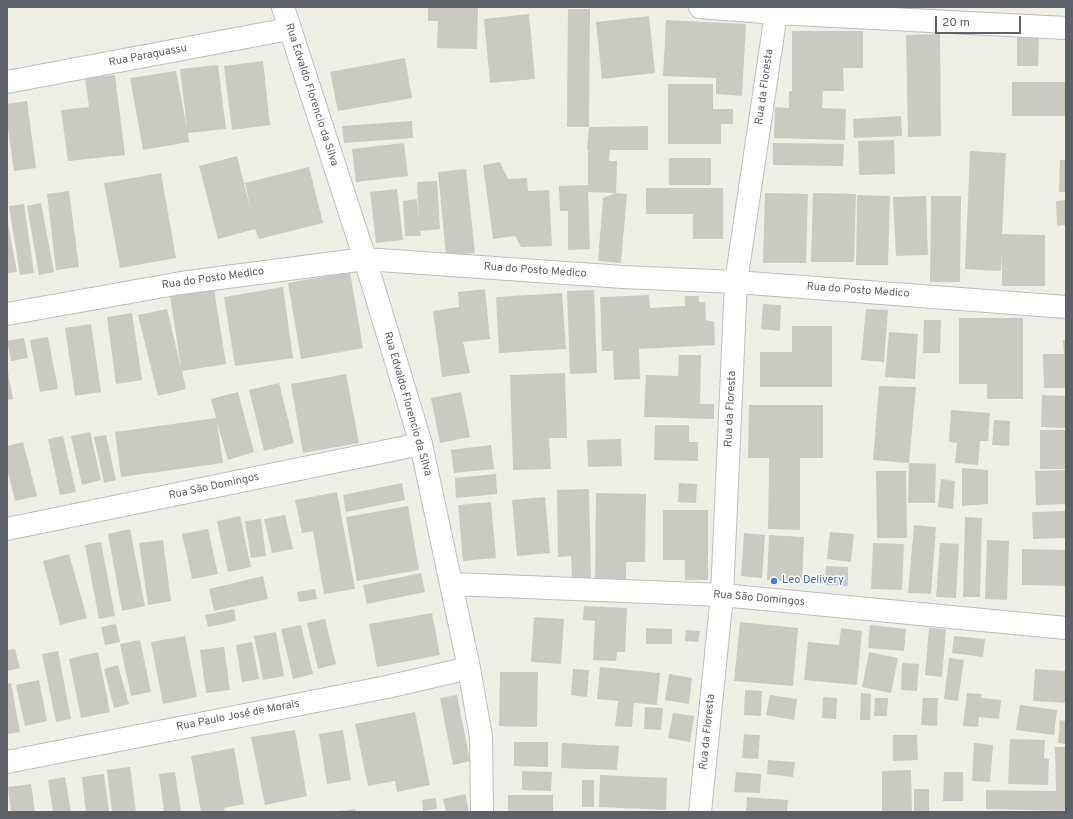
<!DOCTYPE html>
<meta charset="utf-8">
<style>
body{margin:0}
#map{position:relative;width:1073px;height:819px;overflow:hidden;background:#f0efe5;font-family:Overpass,sans-serif}
canvas{display:block}
.frame{position:absolute;inset:0;border:8px solid #5d6067;pointer-events:none}
.scale{position:absolute;left:935px;top:16px;width:86px;height:18px;box-sizing:border-box;border:2px solid #5d6067;border-top:0;padding-left:5px;font-size:12px;line-height:14px;white-space:nowrap;color:#5d6067;-webkit-text-stroke:3px #fff;paint-order:stroke}
</style>
<div id="map">
<canvas width="1073" height="819"></canvas>
<div class="frame"></div>
<div class="scale">20 m</div>
</div>
<script>
const ctx = document.querySelector('canvas').getContext('2d');
ctx.lineJoin = 'round';
function fillPath(path, color) {
  ctx.fillStyle = color;
  ctx.fill(path, 'evenodd');
}
function strokePath(path, color, width, dash) {
  ctx.strokeStyle = color;
  ctx.lineWidth = width;
  ctx.lineCap = dash ? 'butt' : 'round';
  ctx.setLineDash(dash || []);
  ctx.stroke(path);
}
function label(font, color, halo, rows, align = 'center') {
  ctx.font = font + ' Overpass,sans-serif';
  ctx.lineWidth = 3;
  ctx.setLineDash([]);
  ctx.textBaseline = 'middle';
  ctx.strokeStyle = halo;
  ctx.fillStyle = color;
  for (const [text, x, y, turn = 0] of rows) {
    ctx.save();
    ctx.translate(x, y);
    ctx.rotate((+turn || 0) * Math.PI / 180);
    ctx.textAlign = isNaN(turn) ? turn : align;
    if (halo) ctx.strokeText(text, 0, 0);
    ctx.fillText(text, 0, 0);
    ctx.restore();
  }
}
const building = new Path2D(`
 M428,7h50l-1,42 -40,-1 1,-27h-10z
 M568,9h22l-1,118h-22z
 M529,14l6,65 -45,4 -6,-64z
 M649,16l6,57 -53,6 -6,-57z
 M666,20l80,4 -4,72 -26,-2v-16l-53,-2z
 M792,31h71v37h-20l1,23h-21l-1,17 24,1 -1,31 -71,-2 1,-31 14,1v-17h3z
 M940,34l1,102 -33,1 -2,-102z
 M1017,34l22,1 -1,31h-21z
 M405,58l7,40 -74,13 -8,-39z
 M263,61l7,64 -38,5 -8,-64z
 M218,65l8,64 -38,4 1,9 -46,8 -13,-72 46,-7 11,57 -7,-59z
 M115,75l10,80 -57,6 -7,-51 28,-3 -4,-29z
 M1012,82h54v34h-54z
 M668,84h45v25h20v15h-12v20h-53z
 M27,101l9,67 -22,3 -7,-50v-17z
 M901,116l1,20 -48,2 -1,-19z
 M412,121l1,17 -69,5 -2,-17z
 M648,126v24h-38l-1,11h8l-1,32 11,1 -6,69 -23,-2 5,-63 13,-5 -28,-1 2,57 -22,1v-39h-8l-1,-25 29,-1v-36l-1,1 2,-23z
 M894,140l1,34 -36,1 -1,-34z
 M404,143l4,33 -52,6 -4,-33z
 M773,143l71,1 -1,22 -70,-1z
 M970,151l36,2 -4,81 43,1v51h-43v-32l-1,17 -36,-2z
 M237,156l14,55 -6,-28 64,-16 14,56 -64,16 -4,-10 -37,10 -19,-73z
 M669,158h42v27h-42z
 M1060,160h6v32h-7z
 M500,162l8,17 19,-1 1,13 21,-1 3,56 -31,1 -6,-11 -22,3 -10,-74z
 M466,169l9,84 -29,2 -8,-83z
 M161,173l15,85 -56,10 -16,-85z
 M437,181l3,48 -20,2 1,5h-16l-2,-35 14,-2 2,19 -2,-36z
 M646,188h77v51h-30v-25h-47z
 M397,189l6,51 -27,3 -6,-51z
 M69,191l10,76 -23,3 -9,-76z
 M765,193l43,1 -2,69h-43z
 M813,193l43,1 -2,68h-43z
 M857,195l33,1 -2,69h-32z
 M926,196l2,59 -32,1 -3,-59z
 M931,196h30l-1,86h-30z
 M1066,200v25l-9,1 -1,-25z
 M41,203l13,69 -15,3 -12,-69z
 M24,204l10,69 -14,2 -11,-69z
 M7,219l10,53 -10,1z
 M350,272l13,76 -62,11 -13,-76z
 M283,287l10,71 -58,8 -11,-69z
 M214,289l12,75 -44,7 4,18 -28,7 -20,-81 29,-6 14,59 -11,-72z
 M485,289l5,50 -27,3 7,31 -28,4 -9,-66 26,-4 -1,-15z
 M594,290l3,83 -27,1 -3,-83z
 M562,293l4,56 -67,4 -3,-56z
 M649,295l1,13 35,-2v-10h14v6h6l1,18 8,2 1,23 -76,4 1,30 -26,1 -1,-29h-11l-2,-54z
 M763,304l18,1 -1,26 -19,-2z
 M866,309l22,1 -4,52 -23,-2z
 M132,313l10,67 -26,4 -9,-67z
 M959,318h64v81h-36v-15h-28z
 M924,320h17l-1,33h-17z
 M91,324l10,68 -26,4 -10,-68z
 M792,326h40v61h-72v-35h32z
 M889,332l29,2 -3,45 -30,-2z
 M48,337l10,52 -18,3 -10,-52z
 M24,338l4,20 -17,3 -4,-20z
 M1063,340h3v48h-22l-1,-34h21z
 M679,355h22l-1,49h14v15l-70,-2 2,-42 32,1z
 M7,368l6,31 -6,1z
 M565,373l2,65h-18l2,31 -38,1 -3,-95z
 M346,374l13,69 -56,10 -12,-69z
 M279,383l15,60 -30,8 -15,-61z
 M879,386l37,1 -7,76 -36,-3z
 M238,392l16,60 -26,8 -11,-37 6,40 -102,14 -6,-45 101,-14 -5,-19z
 M461,392l9,45 -30,6 -9,-45z
 M1042,395l24,1v32l-25,-1z
 M749,405h74v53h-23v72l-32,-1 1,-71h-21z
 M951,410l39,3 -2,28h-8l-2,24 -23,-2 2,-20 -8,-1z
 M994,420l16,1 -1,25 -17,-1z
 M655,425h34v17h9v19l-44,-1z
 M1040,430h26v39h-26z
 M90,432l11,48 -19,5 -11,-49z
 M106,435l10,45 -12,3 -10,-46z
 M63,436l13,56 -16,3 -12,-56z
 M621,439l1,27 -34,1 -1,-27z
 M23,442l14,54 -22,5 -8,-32v-23z
 M491,445l3,24 -40,4 -3,-23z
 M909,463l27,1 -1,39h-27z
 M962,468l26,2v34l-26,2z
 M1066,470v34l-30,1 -1,-34z
 M876,471h30l1,67h-30z
 M496,474l1,20 -41,4 -1,-20z
 M941,479l14,2 -2,28 -15,-2z
 M402,483l3,17 -59,12 -3,-17z
 M679,483l18,1 -1,19 -18,-1z
 M589,489l2,89 -19,1 -1,-23 -13,1 -1,-67z
 M337,492l18,97 -31,5 -11,-63 -11,2 -7,-33z
 M596,493l50,1 -1,68h-19v17l-31,-1z
 M545,497l5,56 -33,3 -5,-56z
 M491,502l5,56 -33,3 -5,-56z
 M408,506l11,64 -62,11 -11,-64z
 M663,510h45v70h-23v-20h-22z
 M1066,511v27l-33,1 -1,-27z
 M285,515l8,34 -21,4 -8,-34z
 M240,516l11,51 -23,5 -11,-51z
 M965,517l17,1 -2,79h-17z
 M261,519l5,37 -15,2 -6,-37z
 M914,525l22,2 -5,67 -23,-1z
 M130,529l15,77 -23,5 -14,-77z
 M208,529l10,45 -26,5 -10,-45z
 M830,532l24,2 -3,28 -24,-3z
 M744,533l21,2 -3,43 -21,-2z
 M769,535l35,2 -2,45 -35,-2z
 M163,540l8,61 -23,4 -9,-62z
 M987,540l22,1 -2,59 -22,-1z
 M101,542l14,74 -16,3 -14,-74z
 M873,543l31,1 -2,46 -31,-1z
 M940,543l19,1 -3,54 -20,-1z
 M1022,549l44,1v36l-44,-1z
 M69,554l18,64 -27,7 -17,-64z
 M826,566l22,1v19l-23,-1z
 M421,573l4,19 -58,12 -4,-19z
 M263,576l5,23 -54,12 -5,-22z
 M315,589l2,10 -18,3 -2,-10z
 M584,606l43,2 -2,44h-8l-1,9 -23,-1 2,-39 -12,-1z
 M234,609l2,12 -28,6 -3,-12z
 M432,613l8,42 -63,12 -8,-43z
 M534,617l30,2 -3,45 -30,-2z
 M325,619l11,45 -18,5 -11,-46z
 M740,622l58,6 -5,58 -59,-5z
 M116,624l4,18 -15,3 -4,-18z
 M301,625l12,49 -20,5 -12,-50z
 M870,625l36,4 -2,22 -36,-3z
 M646,628l26,1v15h-26z
 M841,628l21,3 -5,54 -53,-5 4,-38 31,3z
 M929,628l17,1 -4,48 -17,-2z
 M686,630l14,1 -2,11 -13,-1z
 M276,632l8,44 -21,4 -9,-44z
 M185,636l12,61 -34,7 -12,-62z
 M954,636l31,3 -2,18 -31,-4z
 M140,640l11,52 -20,4 -11,-52z
 M252,642l7,37 -17,3 -6,-37z
 M224,647l6,43 -24,3 -6,-43z
 M15,649l5,19 -13,3v-21z
 M58,651l13,68 -15,3 -14,-68z
 M98,652l12,60 -29,6 -12,-59z
 M869,652l29,6 -7,35 -29,-6z
 M949,658l15,2 -6,41 -14,-2z
 M902,663l17,1 -2,27 -16,-1z
 M118,665l11,39 -15,4 -10,-39z
 M600,667l60,6 -3,32 -23,-2 -2,24 -17,-1 3,-25 -21,-2z
 M573,669l16,1 -2,27 -16,-2z
 M1035,669l31,2v32l-33,-2z
 M500,672h38l-1,55 -38,-1z
 M669,674l23,4 -3,26 -24,-4z
 M39,680l8,41 -22,5 -9,-41z
 M11,683l9,49 -12,2 -1,-50z
 M745,690l17,1 -1,25 -17,-1z
 M861,693l10,1 -1,26h-10z
 M967,693l15,1 -1,4 20,2 -2,19 -20,-2 -1,10 -15,-1z
 M457,695l13,66 -17,4 -13,-67z
 M770,695l27,4 -3,21 -28,-5z
 M823,697l14,1 -1,21 -14,-1z
 M875,698h13l-1,18h-13z
 M923,698h15l-1,28 -16,-1z
 M1020,705l37,5 -3,25 -38,-5z
 M645,707l18,1 -2,22 -17,-1z
 M415,712l15,73 -33,7 -2,-11 -27,5 -13,-62z
 M673,713l21,3 -4,26 -22,-4z
 M1060,720l6,1v23l-8,-1z
 M295,730l12,66 -42,9 -14,-68z
 M343,730l8,50 -24,4 -8,-50z
 M744,734l16,1 -2,24 -16,-1z
 M893,735h24l1,25 -25,1z
 M1010,739l35,1 -1,18 5,1 -1,26 -40,-1z
 M514,742h34v25l-34,-1z
 M562,743l57,3 -2,24 -56,-2z
 M974,743l19,2 -3,37 -18,-1z
 M1055,747h11v64l-80,-2v-19l70,1z
 M234,748l10,56 -20,4 1,4h-24l-10,-56z
 M768,760l27,2 -2,15 -26,-3z
 M130,767l6,45h-24l-5,-42z
 M911,770l1,42h-30v-41z
 M522,771l30,1 -1,19 -29,-1z
 M175,772l6,40h-17l-5,-38z
 M736,772l25,2 -1,19 -26,-1z
 M944,772h19v29h-20z
 M104,774l5,38h-23l-4,-35z
 M600,775l67,3 -1,32 -67,-3z
 M65,777l6,35h-18l-5,-32z
 M582,780h12v27h-12z
 M31,784l4,28h-24l-3,-25z
 M914,789h15v23h-15z
 M465,794l4,18h-23l-3,-13z
 M508,795h45v17h-45z
 M747,797l41,3 -1,12h-41z
 M436,798l1,11 -14,2 -1,-11z
 M355,809l1,3h-16v-1z`);
const street = new Path2D(`
 M283,7l82,252 56,185 48,224 12,69 1,75
 M700,7l76,6 290,15
 M7,82l282,-53
 M7,314l174,-31 184,-24 258,18 113,5 330,25
 M7,529l414,-85
 M452,584l270,11 344,33
 M7,762l380,-75 82,-19
 M700,812l22,-217 14,-313 41,-275`);
const markers = [
 [774,581,4,"#3f7fe0"]
];
const streetNames = [
 ["Rua Paraguassu",148,56,-11],
 ["Rua da Floresta",765,87,-82],
 ["Rua Edvaldo Florencio da Silva",311,95,72],
 ["Rua do Posto Medico",535,271,4],
 ["Rua do Posto Medico",213,279,-8],
 ["Rua do Posto Medico",858,291,4],
 ["Rua Edvaldo Florencio da Silva",407,404,74],
 ["Rua da Floresta",731,409,-87],
 ["Rua São Domingos",214,487,-12],
 ["Rua São Domingos",759,599,5],
 ["Rua Paulo José de Morais",238,716,-11],
 ["Rua da Floresta",708,732,-84]
];
const shopNames = [
 ["Leo Delivery",782,581]
];
fillPath(building, '#cbcac2');
strokePath(street, '#bdbec5', 24);
strokePath(street, '#fff', 22);
for (const [x, y, r, color] of markers) {
  const dot = new Path2D();
  dot.arc(x, y, r, 0, 2 * Math.PI);
  ctx.fillStyle = color;
  ctx.fill(dot);
  strokePath(dot, '#fff', 1.5);
}
label('11px', '#5d6067', '#fff', streetNames);
label('11px', '#366cbe', '#fff', shopNames, 'left');
</script>
